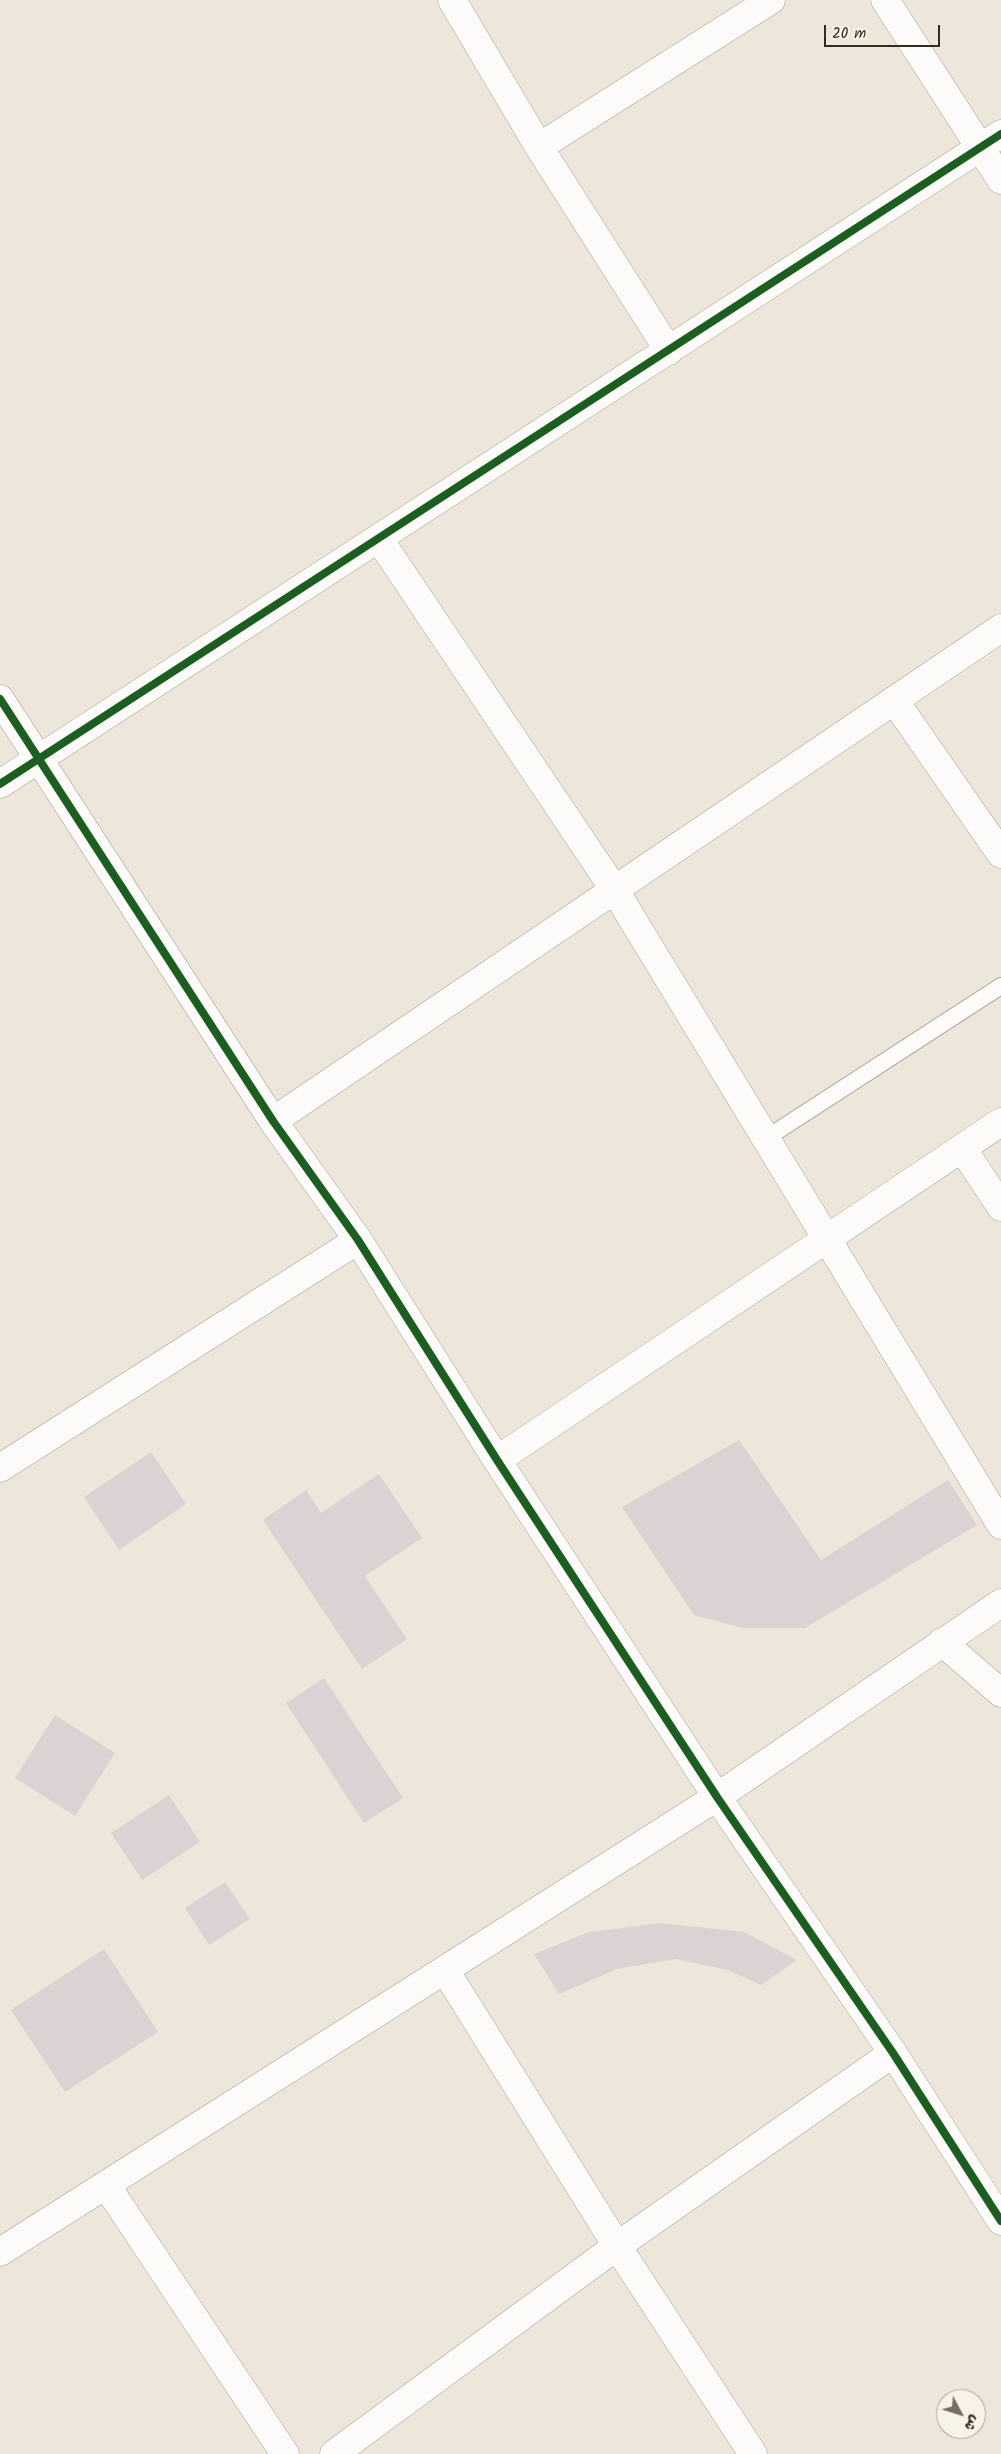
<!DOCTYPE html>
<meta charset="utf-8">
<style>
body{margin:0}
#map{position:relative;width:1001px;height:2454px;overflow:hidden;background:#ede6da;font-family:Kalam,"Playpen Sans Arabic",sans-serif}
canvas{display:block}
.north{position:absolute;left:936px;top:2389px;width:50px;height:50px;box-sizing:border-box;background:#f7f3e8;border:1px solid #aca397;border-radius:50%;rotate:130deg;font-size:14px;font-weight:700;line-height:20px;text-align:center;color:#3b2a1e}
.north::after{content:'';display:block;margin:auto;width:18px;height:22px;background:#796c60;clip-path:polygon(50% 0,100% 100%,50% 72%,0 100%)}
.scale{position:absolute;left:824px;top:25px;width:116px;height:22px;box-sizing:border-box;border:2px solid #3b2a1e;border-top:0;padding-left:6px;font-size:15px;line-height:18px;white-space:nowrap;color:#3b2a1e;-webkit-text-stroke:4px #f7f3e8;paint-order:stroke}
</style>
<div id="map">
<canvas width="1001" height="2454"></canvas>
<div class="north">ش</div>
<div class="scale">20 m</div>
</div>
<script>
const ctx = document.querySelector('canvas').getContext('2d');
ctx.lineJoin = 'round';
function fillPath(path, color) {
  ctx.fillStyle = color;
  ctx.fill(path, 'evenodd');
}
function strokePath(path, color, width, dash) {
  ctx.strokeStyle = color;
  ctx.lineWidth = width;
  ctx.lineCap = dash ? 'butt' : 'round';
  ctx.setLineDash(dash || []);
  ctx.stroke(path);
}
const building = new Path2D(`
 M739,1440l82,120 127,-80 29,45 -172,103h-62l-49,-13 -72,-108z
 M151,1452l35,52 -67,46 -35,-53z
 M379,1474l43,64 -57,38 42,63 -45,30 -99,-149 43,-30 15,23z
 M324,1678l79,120 -39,25 -78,-120z
 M55,1715l60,38 -40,63 -60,-38z
 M169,1795l31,47 -58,38 -31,-47z
 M225,1882l25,37 -41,26 -24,-37z
 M661,1923l83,9 53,28 -36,25 -33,-15 -53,-11 -58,10 -58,25 -25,-40 55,-22z
 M104,1949l54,83 -93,60 -54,-82z`);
const lane = new Path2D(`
 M765,1139l236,-153`);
const street = new Path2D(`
 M452,0l87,147 130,204
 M885,0l116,180
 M539,147l232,-147
 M379,539l235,350 387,636
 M894,700l107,154
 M0,784l1001,-650
 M273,1121l728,-493
 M962,1148l39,59
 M497,1460l504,-338
 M0,1468l358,-228
 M942,1642l59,51
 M445,1970l172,276 136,208
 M106,2185l179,269
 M0,2252l717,-455 284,-194
 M334,2454l283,-208 276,-193`);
const secondary = new Path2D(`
 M0,699l273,422 85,119 139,220 220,337 176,256 108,168`);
const cycleway = new Path2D(`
 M0,699l273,422 85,119 139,220 220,337 176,256 108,168
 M0,784l1001,-650`);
fillPath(building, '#dcd2d3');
strokePath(lane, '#a9a39b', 18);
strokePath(street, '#a9a39b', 29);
strokePath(secondary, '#a9a39b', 29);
strokePath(lane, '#fcfbf9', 16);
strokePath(street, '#fcfbf9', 28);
strokePath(secondary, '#fcfbf9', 28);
strokePath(cycleway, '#1b5e20', 8);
</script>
